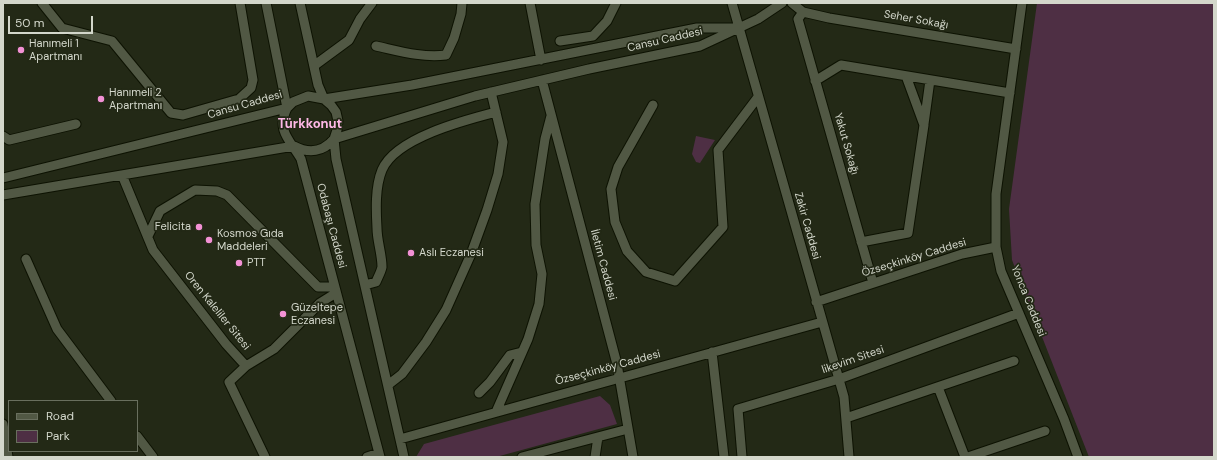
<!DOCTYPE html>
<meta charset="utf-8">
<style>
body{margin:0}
#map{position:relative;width:1217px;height:460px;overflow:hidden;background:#232916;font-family:"DM Sans",sans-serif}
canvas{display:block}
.frame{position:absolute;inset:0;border:4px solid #d3d7cb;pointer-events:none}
.legend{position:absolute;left:8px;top:400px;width:130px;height:52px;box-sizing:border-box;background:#232916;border:1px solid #696f5e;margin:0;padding:5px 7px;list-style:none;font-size:12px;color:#d3d7cb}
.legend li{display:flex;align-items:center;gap:8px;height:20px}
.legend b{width:20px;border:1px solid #696f5e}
.scale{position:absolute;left:8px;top:16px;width:85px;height:18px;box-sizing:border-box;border:2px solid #d3d7cb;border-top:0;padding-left:5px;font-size:12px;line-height:14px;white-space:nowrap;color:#d3d7cb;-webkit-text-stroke:3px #232916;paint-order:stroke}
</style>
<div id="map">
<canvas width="1217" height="460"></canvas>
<div class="frame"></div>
<ul class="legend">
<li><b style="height:5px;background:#515844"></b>Road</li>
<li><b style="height:11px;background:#4e2f44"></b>Park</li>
</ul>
<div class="scale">50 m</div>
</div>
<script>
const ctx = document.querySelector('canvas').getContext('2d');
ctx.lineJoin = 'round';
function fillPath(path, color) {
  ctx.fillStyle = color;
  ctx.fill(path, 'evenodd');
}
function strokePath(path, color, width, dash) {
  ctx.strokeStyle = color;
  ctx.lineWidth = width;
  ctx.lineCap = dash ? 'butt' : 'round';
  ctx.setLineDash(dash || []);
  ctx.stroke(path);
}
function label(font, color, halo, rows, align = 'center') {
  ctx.font = font + ' "DM Sans",sans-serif';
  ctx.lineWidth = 3.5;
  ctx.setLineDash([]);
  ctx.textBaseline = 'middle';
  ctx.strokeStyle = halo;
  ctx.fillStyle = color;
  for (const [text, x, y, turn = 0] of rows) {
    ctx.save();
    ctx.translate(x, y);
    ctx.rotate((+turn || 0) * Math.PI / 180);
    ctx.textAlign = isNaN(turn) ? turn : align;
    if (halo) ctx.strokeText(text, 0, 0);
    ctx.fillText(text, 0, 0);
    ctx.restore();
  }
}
const green = new Path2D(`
 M1037,3h177v454h-125l-77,-197 -3,-51z
 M696,136l19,4 -15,23 -4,-1 -4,-8z
 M600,396l10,9 7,19 -121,33h-80l8,-13z`);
const street = new Path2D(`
 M42,3l20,25 50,13 59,72 12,2 56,-16 12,-11 2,-8 -13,-77
 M266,3l21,105c-11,23 3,32 14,51l79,298
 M300,3l18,82 6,14 7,6 5,7 2,9 -1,9 -3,9 2,20 68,298
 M530,3l11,57
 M732,3l112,394 5,60
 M792,3l11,9 26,6 187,31
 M1022,3l-26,191v53l5,24 63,148 14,38
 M803,12l-5,7 75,264
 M560,41l33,-5 14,-15 9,-18
 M376,46c23,5 46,12 70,9l8,-17 7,-24 1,-11
 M315,65l34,-25 11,-21 12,-16
 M542,80l75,284 16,93
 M815,81l26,-16 169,28
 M653,105l-35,62 -7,22 4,33 12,29 19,21 29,9 48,-54 -5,-77 40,-53
 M924,124l6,-44
 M3,136l6,4 67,-16
 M122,175l31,75 73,94 20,22 -17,16 36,75
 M3,178l284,-70 6,-6 15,-6 16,3 88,-14 285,-57h39
 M3,195l291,-49c15,8 29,6 40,-7l141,-43 114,-27 111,-23 58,-27 24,-16
 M148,236l12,-25 35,-21 22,1 10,4 91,92h17
 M861,242l47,-9 16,-108 -18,-49
 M26,259l31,70 54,72
 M365,285l11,-3c2,-5 5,-10 6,-15 0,-13 -5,-26 -5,-39 -1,-18 -2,-41 5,-58 13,-32 83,-50 114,-58
 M816,302l146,-48 34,-7
 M712,352l12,105
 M246,366l28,-17 46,-46 16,-10
 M388,385l14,-11 24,-32 20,-32 25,-56 16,-44 11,-36 5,-32 -12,-50
 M938,387l27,70
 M479,393l11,-11 20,-27 12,-3
 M496,412l32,-73 11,-35 3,-30 -6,-29 -1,-41 10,-65 6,-23
 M846,418l168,-57
 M3,424l5,33
 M137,436l16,21
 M400,439l422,-117
 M367,457l12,-4
 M522,457l106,-28
 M595,457l3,-20
 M742,457l-4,-48 101,-30 180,-66
 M968,457l77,-26`);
const markers = [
 [21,50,4,"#f391d5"],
 [101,99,4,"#f391d5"],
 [199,227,4,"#f391d5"],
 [209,240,4,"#f391d5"],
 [411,253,4,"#f391d5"],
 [239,263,4,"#f391d5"],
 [283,314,4,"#f391d5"]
];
const streetNames = [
 ["Seher Sokağı",916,20,10],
 ["Cansu Caddesi",665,40,-13],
 ["Cansu Caddesi",245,105,-16],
 ["Yakut Sokağı",846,144,74],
 ["Odabaşı Caddesi",331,226,75],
 ["Zakir Caddesi",807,226,74],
 ["Özseçkinköy Caddesi",914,258,-17],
 ["İletim Caddesi",603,265,75],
 ["Yonca Caddesi",1028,301,68],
 ["Oren Kaleliler Sitesi",217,311,51],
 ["likevim Sitesi",853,360,-19],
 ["Özseçkinköy Caddesi",608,368,-15]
];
const poiNames = [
 ["Hanımeli 1",29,44],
 ["Apartmanı",29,57],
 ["Hanımeli 2",109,93],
 ["Apartmanı",109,106],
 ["Felicita",191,227,"right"],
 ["Kosmos Gıda",217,234],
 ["Maddeleri",217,247],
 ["Aslı Eczanesi",419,253],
 ["PTT",247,263],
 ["Güzeltepe",291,308],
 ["Eczanesi",291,321]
];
const quarterNames = [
 ["Türkkonut",310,125]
];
fillPath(green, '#4e2f44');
strokePath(street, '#0d1202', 11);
strokePath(street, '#515844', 9);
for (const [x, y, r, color] of markers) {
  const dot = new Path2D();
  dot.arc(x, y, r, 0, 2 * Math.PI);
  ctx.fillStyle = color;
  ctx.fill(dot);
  strokePath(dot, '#232916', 1.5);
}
label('11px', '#d3d7cb', '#232916', streetNames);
label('11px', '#d3d7cb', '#232916', poiNames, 'left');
label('bold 13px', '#feb8e6', '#232916', quarterNames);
</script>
